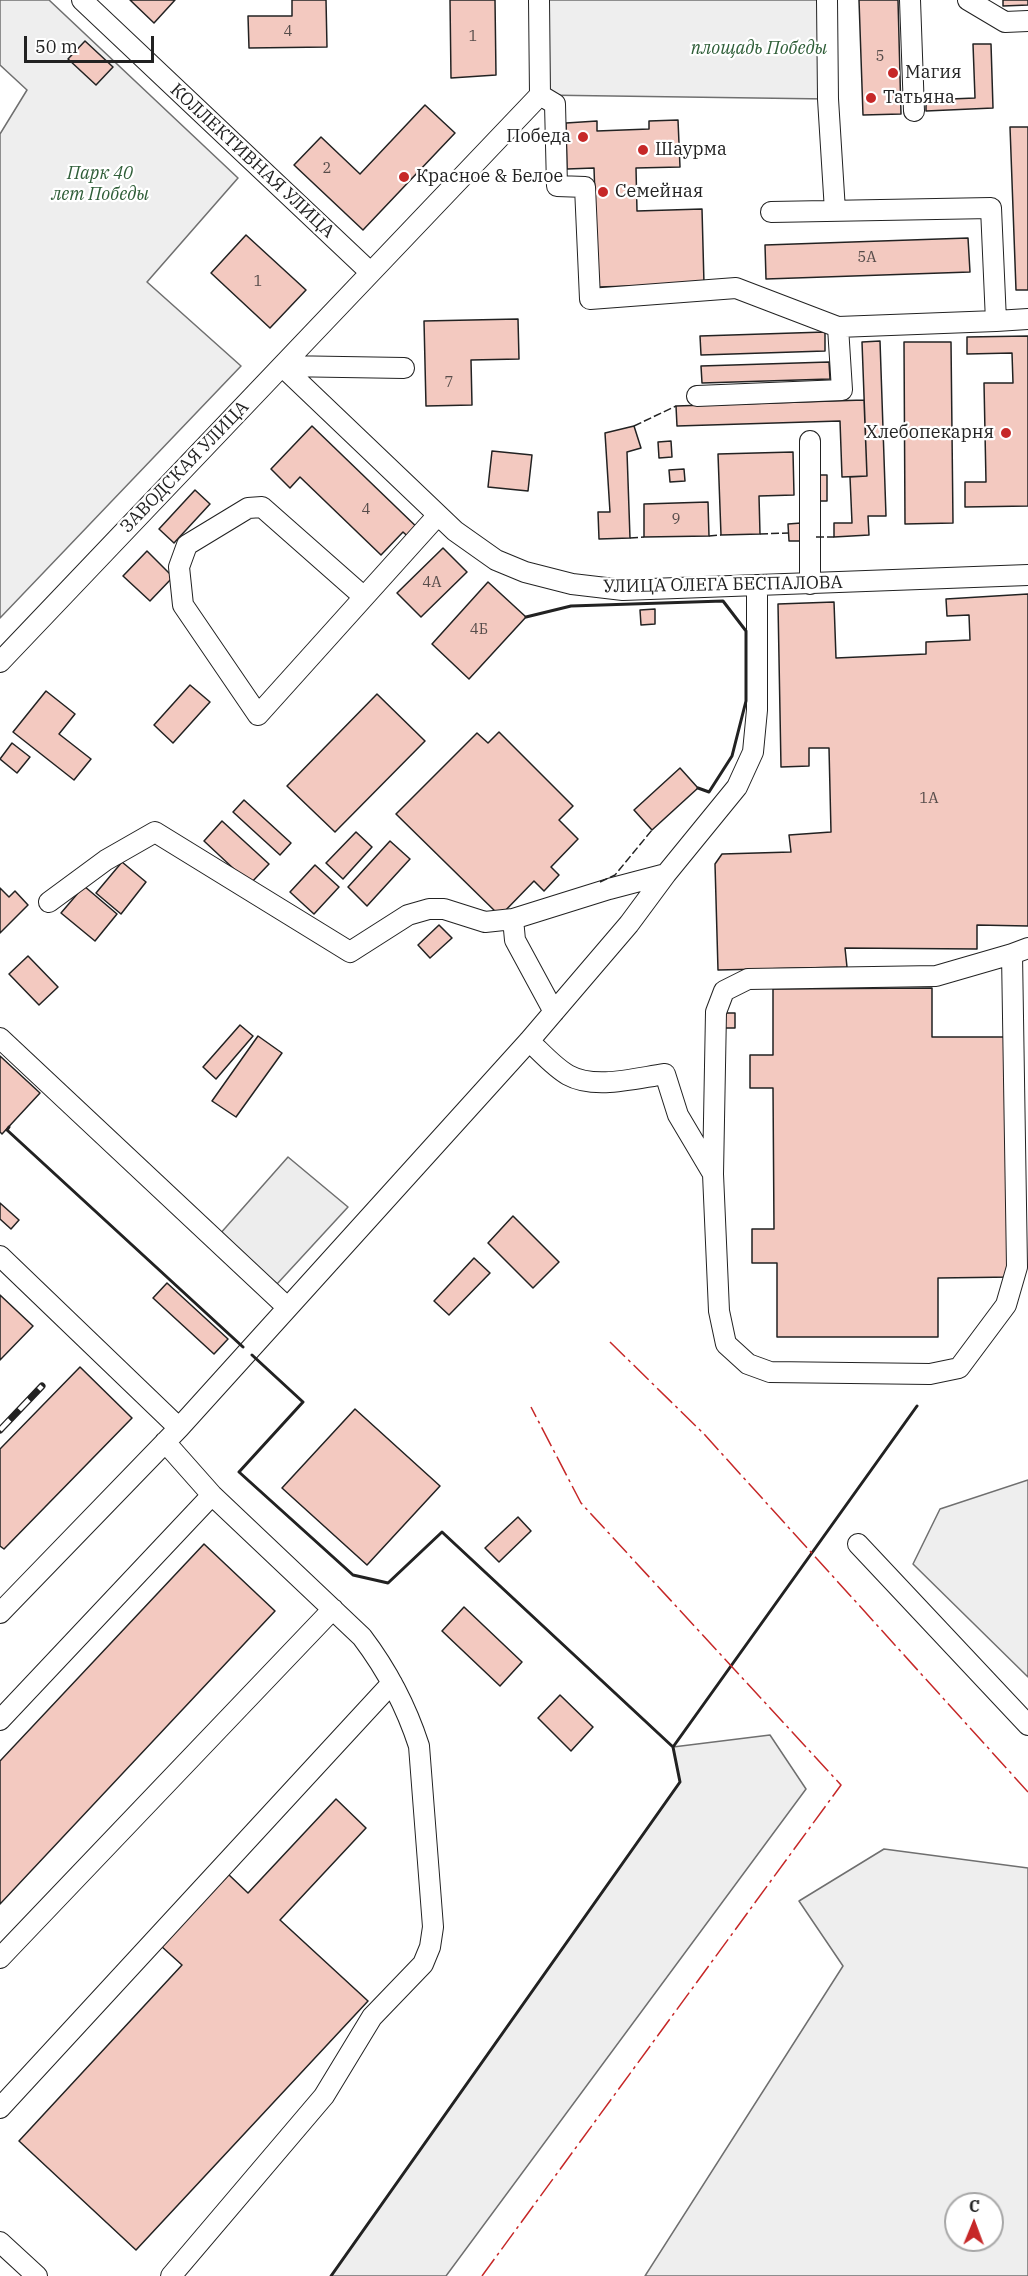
<!DOCTYPE html>
<meta charset="utf-8">
<style>
body{margin:0}
#map{position:relative;width:1028px;height:2276px;overflow:hidden;background:#fff;font-family:"IBM Plex Serif",serif}
canvas{display:block}
.north{position:absolute;left:944px;top:2192px;width:60px;height:60px;box-sizing:border-box;background:#fff;border:2px solid #a7a7a7;border-radius:50%;rotate:1deg;font-size:16px;font-weight:700;line-height:24px;text-align:center;color:#222}
.north::after{content:'';display:block;margin:auto;width:21px;height:27px;background:#c62828;clip-path:polygon(50% 0,100% 100%,50% 72%,0 100%)}
.scale{position:absolute;left:24px;top:36px;width:130px;height:27px;box-sizing:border-box;border:3px solid #222;border-top:0;padding-left:8px;font-size:18px;line-height:21px;white-space:nowrap;color:#222;-webkit-text-stroke:4px #fff;paint-order:stroke}
</style>
<div id="map">
<canvas width="1028" height="2276"></canvas>
<div class="north">С</div>
<div class="scale">50 m</div>
</div>
<script>
const ctx = document.querySelector('canvas').getContext('2d');
ctx.lineJoin = 'round';
function fillPath(path, color) {
  ctx.fillStyle = color;
  ctx.fill(path, 'evenodd');
}
function strokePath(path, color, width, dash) {
  ctx.strokeStyle = color;
  ctx.lineWidth = width;
  ctx.lineCap = dash ? 'butt' : 'round';
  ctx.setLineDash(dash || []);
  ctx.stroke(path);
}
function label(font, color, halo, rows, align = 'center') {
  ctx.font = font + ' "IBM Plex Serif",serif';
  ctx.lineWidth = 4.5;
  ctx.setLineDash([]);
  ctx.textBaseline = 'middle';
  ctx.strokeStyle = halo;
  ctx.fillStyle = color;
  for (const [text, x, y, turn = 0] of rows) {
    ctx.save();
    ctx.translate(x, y);
    ctx.rotate((+turn || 0) * Math.PI / 180);
    ctx.textAlign = isNaN(turn) ? turn : align;
    if (halo) ctx.strokeText(text, 0, 0);
    ctx.fillText(text, 0, 0);
    ctx.restore();
  }
}
const green = new Path2D(`
 M0,0h49l189,178 -91,104 94,84 -241,252v-484l27,-44 -27,-25z
 M539,0h288l1,99 -288,-4z
 M1028,1480v197l-115,-113 27,-55z
 M770,1735l36,54 -360,487h-115l349,-494 -7,-35z
 M884,1849l144,19v408h-383l198,-310 -44,-65zM956,2204h36v36h-36z`);
const parking = new Path2D(`
 M288,1157l60,50 -71,77 -58,-49z`);
const building = new Path2D(`
 M130,0h45l-21,23z
 M292,0h34l1,47 -78,1 -1,-32h44z
 M450,0h45l1,75 -45,3z
 M859,0h39l3,114 -38,1z
 M1003,0h25v5l-25,1z
 M85,41l28,26 -17,18 -28,-26z
 M973,44h18l2,64 -67,3v-11l49,-2z
 M425,105l30,28 -92,97 -69,-65 27,-28 39,37z
 M678,120l2,47 -44,1 1,43 65,-2 2,75 -106,3 -4,-119 -27,1 -1,-46 31,-2v10l52,-2v-8z
 M1010,127h18v163h-12z
 M246,235l60,55 -36,38 -59,-55z
 M968,238l2,34 -204,7 -1,-34z
 M518,319l1,40 -48,1 1,45 -46,1 -2,-85z
 M825,332v19l-124,4 -1,-19z
 M1028,336v170l-63,1v-25h21l-2,-99h29l-1,-30 -45,1v-17z
 M880,341l6,175h-18l1,19 -35,2v-14h18l-2,-46 17,-1 -5,-134z
 M904,342h47l2,181 -48,1z
 M829,362l1,17 -128,4 -1,-17z
 M864,400l3,76 -25,1 -2,-56 -163,5 -1,-20z
 M312,426l112,108 -9,9 -12,-11 -22,23 -81,-78 -10,11 -19,-19z
 M634,426l7,22 -14,4 3,86 -31,1 -1,-27h12l-5,-79z
 M671,441l1,16 -13,1 -1,-16z
 M492,451l40,4 -4,36 -40,-4z
 M793,452l1,43 -35,1 1,38 -39,1 -3,-81z
 M684,469l1,12 -15,1 -1,-12z
 M812,475h15v26h-15z
 M195,490l15,14 -36,39 -15,-14z
 M708,502l1,34 -65,1v-33z
 M801,523v18h-12l-1,-17z
 M443,548l24,24 -46,45 -24,-24z
 M147,551l26,26 -23,24 -27,-25z
 M488,582l38,35 -57,62 -37,-35z
 M1028,594v332l-51,-1v24l-132,-1 2,19 -129,3 -3,-106 7,-10 69,-2 -2,-17 42,-3 -2,-84h-20v18l-28,1 -3,-163 56,-2 2,56 90,-4v-12l44,-2 -1,-25 -22,1 -1,-17z
 M655,609v15l-14,1 -1,-15z
 M190,685l20,17 -37,41 -19,-18z
 M46,691l29,23 -16,20 32,25 -17,21 -61,-48z
 M377,694l48,47 -90,91 -48,-46z
 M499,732l74,74 -14,14 19,19 -27,28 8,8 -15,16 -10,-10 -34,35 -104,-102 81,-81 11,10z
 M12,743l18,14 -13,16 -17,-14z
 M680,768l18,20 -46,42 -18,-20z
 M244,800l47,43 -11,12 -47,-43z
 M222,821l47,43 -19,20 -46,-43z
 M356,832l16,15 -29,32 -17,-16z
 M390,841l20,18 -43,47 -19,-19z
 M122,862l24,20 -25,32 -25,-21z
 M315,865l24,22 -25,27 -24,-22z
 M84,886l33,28 -22,27 -34,-28z
 M0,888l9,9 6,-6 13,14 -28,28z
 M439,925l13,13 -22,20 -12,-13z
 M28,956l30,31 -19,18 -30,-31z
 M932,988v49h80l1,240 -75,1v59h-161v-74h-25v-34h22l-1,-141h-23v-33h23v-66z
 M723,1013h12v15h-13z
 M240,1025l13,11 -37,43 -13,-12z
 M258,1036l24,17 -46,64 -24,-16z
 M0,1056l40,37 -38,41 -2,-2z
 M0,1203l19,17 -8,9 -11,-10z
 M513,1216l46,46 -26,26 -45,-45z
 M474,1258l16,15 -41,42 -15,-14z
 M167,1283l61,56 -14,15 -61,-56z
 M0,1295l33,31 -33,34z
 M80,1367l52,51 -128,131 -4,-3v-97z
 M355,1409l85,77 -73,79 -85,-77z
 M518,1517l13,14 -32,31 -14,-14z
 M204,1544l71,67 -275,293v-143z
 M464,1607l58,55 -22,24 -58,-55z
 M560,1695l33,32 -22,24 -33,-33z
 M336,1799l30,29 -86,92 88,81 -232,249 -117,-109 163,-176 -21,-19 67,-72 20,19z`);
const minor = new Path2D(`
 M82,0l288,272
 M827,0l1,99 7,112
 M910,0l4,111
 M968,0l37,22 23,-1
 M540,95l15,9 2,82 28,1 5,112 146,-11 102,39
 M771,212l220,-4 5,113 32,-2
 M282,366l173,165 41,29 29,12 47,12 51,6 405,-15
 M282,366l122,2
 M697,396l145,-6 -4,-63 158,-6
 M810,441v143
 M364,597l-102,-90 -14,1 -61,37 -8,22 4,38 75,110 180,-200
 M0,662l540,-567 -1,-95
 M49,902l57,-42 49,-28 195,120 58,-37 21,-6h15l41,13 28,-3 96,-30 57,-15
 M513,919l2,21 39,72
 M0,1038l287,269
 M529,1041c12,11 25,26 39,34 27,15 68,3 97,-1l13,41 35,59 6,137 7,33 22,20 22,8 160,2 29,-6 47,-63 11,-38 -5,-313 16,-6
 M713,1174l3,-162 8,-21 24,-12 188,-3 76,-22
 M0,1256l179,172
 M165,1442l47,53 150,142c25,33 44,69 57,109l14,181 -3,20 -7,17 -51,53 -48,79 -153,180
 M858,1544l170,181
 M0,1613l179,-185 350,-387 100,-117 37,-50 71,-87 16,-35 4,-42v-124
 M0,1720l212,-225
 M0,1958l333,-349
 M0,2108l392,-425
 M0,2242l37,34`);
const rail = new Path2D(`
 M0,1430l42,-44`);
const fence = new Path2D(`
 M634,426l42,-20
 M760,534l29,-1
 M709,536l12,-1
 M816,537h18
 M630,538l14,-1
 M600,882l15,-7 37,-45`);
const wall = new Path2D(`
 M526,617l45,-11 152,-5 23,30v70l-14,55 -23,36 -11,-4
 M9,1127l-2,3 236,217
 M252,1355l51,47 -64,70 114,103 35,8 54,-51 231,215 7,35 -349,494
 M673,1747l244,-341`);
const power = new Path2D(`
 M610,1342l94,92 324,358
 M482,2276l359,-491 -260,-282 -50,-96`);
const markers = [
 [893,73,6,"#c62828"],
 [871,98,6,"#c62828"],
 [583,137,6,"#c62828"],
 [643,150,6,"#c62828"],
 [404,177,6,"#c62828"],
 [603,192,6,"#c62828"],
 [1006,433,6,"#c62828"]
];
const numberNames = [
 ["4",288,32],
 ["1",473,37],
 ["5",880,57],
 ["2",327,169],
 ["5А",867,258],
 ["1",258,282],
 ["7",449,383],
 ["4",366,510],
 ["9",676,520],
 ["4А",432,583],
 ["4Б",479,630],
 ["1А",929,799]
];
const parkNames = [
 ["площадь Победы",759,49],
 ["Парк 40",100,174],
 ["лет Победы",100,195]
];
const poiNames = [
 ["Магия",905,73],
 ["Татьяна",883,98],
 ["Победа",571,137,"right"],
 ["Шаурма",655,150],
 ["Красное & Белое",416,177],
 ["Семейная",615,192],
 ["Хлебопекарня",994,433,"right"]
];
const streetNames = [
 ["КОЛЛЕКТИВНАЯ УЛИЦА",252,161,43],
 ["ЗАВОДСКАЯ УЛИЦА",185,467,-46],
 ["УЛИЦА ОЛЕГА БЕСПАЛОВА",723,585,-1]
];
fillPath(green, '#eee');
strokePath(green, '#6f6f6f', 1.5);
fillPath(parking, '#ededed');
strokePath(parking, '#6f6f6f', 1.5);
fillPath(building, '#f3c9c0');
strokePath(building, '#222', 1.5);
strokePath(minor, '#222', 22);
strokePath(minor, '#fff', 20);
strokePath(rail, '#222', 7);
strokePath(rail, '#fff', 4.5, [14]);
strokePath(fence, '#222', 1.5, [8, 3]);
strokePath(wall, '#222', 3);
strokePath(power, '#c62828', 1.5, [21, 4.5, 3, 4.5]);
for (const [x, y, r, color] of markers) {
  const dot = new Path2D();
  dot.arc(x, y, r, 0, 2 * Math.PI);
  ctx.fillStyle = color;
  ctx.fill(dot);
  strokePath(dot, '#fff', 2);
}
label('15px', '#564c4a', null, numberNames);
label('italic 18px', '#2f5e38', '#fff', parkNames);
label('18px', '#222', '#fff', poiNames, 'left');
label('18px', '#222', '#fff', streetNames);
</script>
